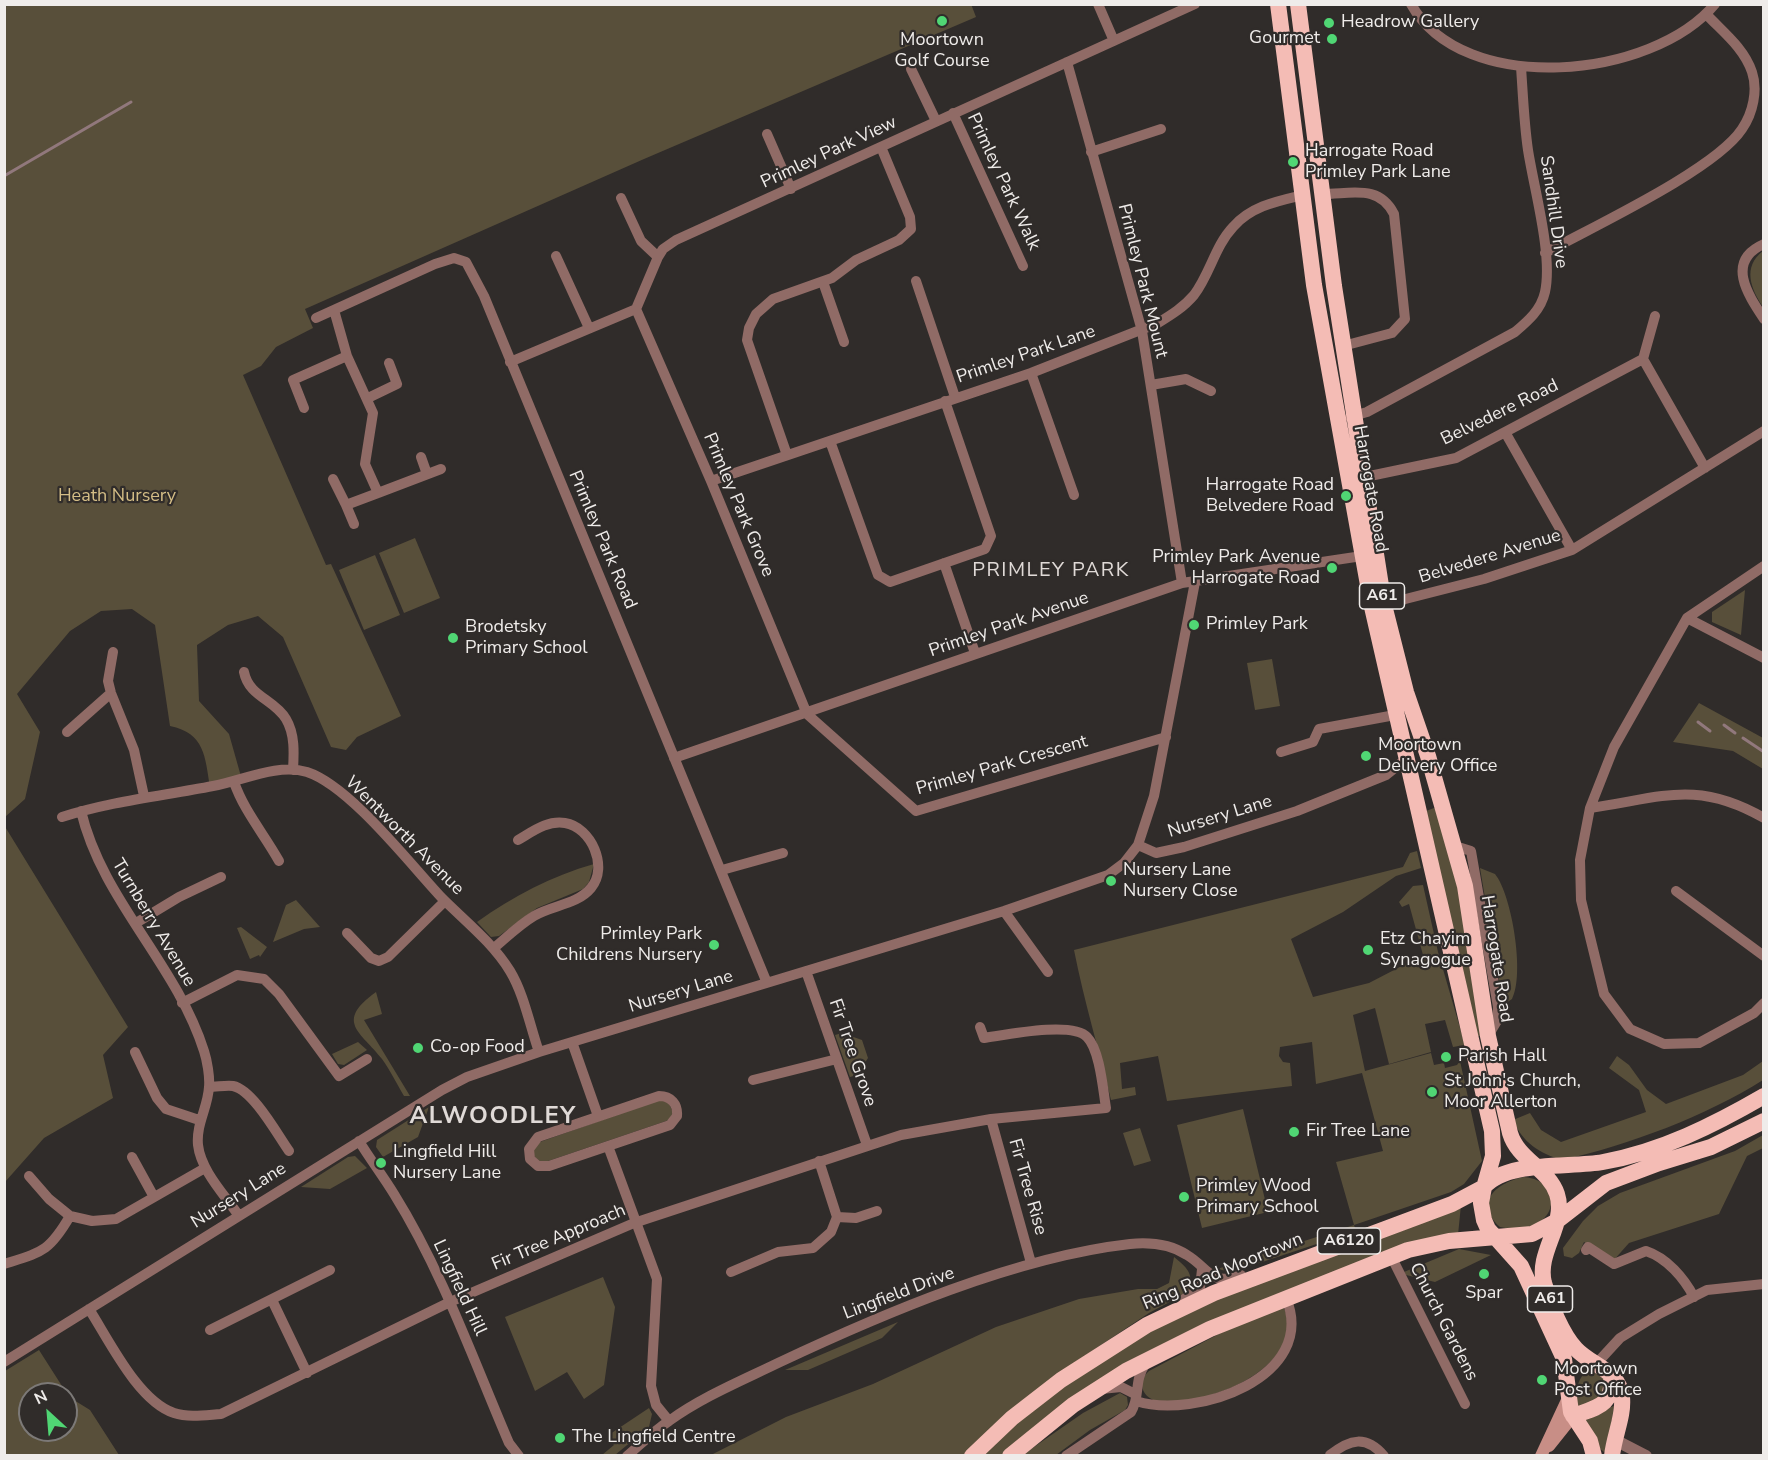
<!DOCTYPE html>
<style>
body{margin:0}
#map{position:relative;width:1768px;height:1460px;overflow:hidden;background:#302c2a;font-family:"Nunito Sans",sans-serif}
canvas{display:block}
.frame{position:absolute;inset:0;border:6px solid #efecea;pointer-events:none}
.north{position:absolute;left:18px;top:1382px;width:60px;height:60px;box-sizing:border-box;background:#302c2a;border:2px solid #7c7977;border-radius:50%;rotate:334deg;font-size:16px;font-weight:700;line-height:24px;text-align:center;color:#efecea}
.north::after{content:'';display:block;margin:auto;width:21px;height:27px;background:#50d674;clip-path:polygon(50% 0,100% 100%,50% 72%,0 100%)}
</style>
<div id="map">
<canvas width="1768" height="1460"></canvas>
<div class="frame"></div>
<div class="north">N</div>
</div>
<script>
const ctx = document.querySelector('canvas').getContext('2d');
ctx.lineJoin = 'round';
function fillPath(path, color) {
  ctx.fillStyle = color;
  ctx.fill(path, 'evenodd');
}
function strokePath(path, color, width, dash) {
  ctx.strokeStyle = color;
  ctx.lineWidth = width;
  ctx.lineCap = dash ? 'butt' : 'round';
  ctx.setLineDash(dash || []);
  ctx.stroke(path);
}
function label(font, color, halo, rows, align = 'center') {
  ctx.font = font + ' "Nunito Sans",sans-serif';
  ctx.lineWidth = 4.5;
  ctx.setLineDash([]);
  ctx.textBaseline = 'middle';
  ctx.strokeStyle = halo;
  ctx.fillStyle = color;
  for (const [text, x, y, turn = 0] of rows) {
    ctx.save();
    ctx.translate(x, y);
    ctx.rotate((+turn || 0) * Math.PI / 180);
    ctx.textAlign = isNaN(turn) ? turn : align;
    if (halo) ctx.strokeText(text, 0, 0);
    ctx.fillText(text, 0, 0);
    ctx.restore();
  }
}
const green = new Path2D(`
 M971,4l5,13 -332,142 -339,150 8,19 -37,19 -15,19 -18,9 83,190 5,-1 70,152 -44,21 -11,13 -15,-3 -48,-110 -25,-21 -30,9 -31,20 2,56 30,33 13,46 -32,7c-5,-30 -5,-54 -40,-61l-15,-101 -23,-16 -31,2 -31,20 -53,63 23,38 -15,67 -20,18 -1,-812z
 M1763,251v56c-12,-18 -21,-40 0,-56z
 M415,538l25,60 -36,15 -25,-60z
 M375,555l25,60 -36,15 -25,-60z
 M1745,590l-4,45 -29,-13v-10z
 M1272,659l8,47 -25,4 -8,-47z
 M1699,703l64,35v31l-30,-18 -60,-9z
 M1434,808l3,1 16,46 30,180 -8,2 -49,-226z
 M4,825l124,202 -25,28 10,43 -69,40 -39,44z
 M1417,851l4,17 -25,8 -53,36 -52,27 22,58 56,-14 54,-28 -14,-51 -7,3 -3,-5 14,-16 10,-1 15,67 27,93 -12,2 -8,-27 -20,4 6,28 -42,12 -14,-56 -22,7 12,56 66,-18 3,12 10,-2 1,5 12,-3 3,-4 22,100 -18,23 -13,8 -97,33 2,6 -124,41 -15,-3 137,-44 -18,-63 47,-11 -21,-78 -46,11 -4,-42 -32,5 -1,9 4,6 7,1 2,23 -125,15 -9,-45 -38,7 2,26 13,-2 1,8 -25,5c-12,-50 -27,-99 -37,-150l329,-83 7,-14z
 M594,864l-5,18 -6,7 -46,19 -38,28 -8,1 -14,-15c36,-26 75,-46 117,-58z
 M1480,868l15,6c17,21 30,101 17,125l-9,6z
 M296,900l24,27 -16,2 -31,13 13,-37z
 M241,927l26,20 -7,10 -1,-2 -9,4 -13,-31z
 M376,992l6,22 -18,6 46,76h-6c-7,-12 -14,-26 -22,-37 -21,-27 -48,-37 -6,-67z
 M842,1033l20,7 6,18 -11,17 -7,2 -15,-42z
 M358,1042l9,8 -23,15 -6,-1 -6,-10z
 M1617,1056l12,9 18,25 19,14 77,-29 20,-14v19c-57,36 -134,65 -201,80 -23,-7 -39,-17 -49,-40l17,-7 11,17 20,12 85,-30 -7,-22 -30,-22z
 M659,1100l10,3 4,10 -4,7 -127,43 -8,-7 -1,-7 4,-6z
 M429,1107l-11,30 -35,20 -7,-10 1,-7z
 M1243,1109l25,103 -66,16 -25,-103z
 M1140,1128l11,33 -17,5 -11,-33z
 M1763,1135v13l-16,8 -28,58 -90,29 -16,18 -29,-19 -5,11 -7,5 -8,-2 -1,-8 20,-27 15,-15 22,-13 115,-42z
 M355,1156l12,12 -37,21 -29,-2 47,-30z
 M1524,1177c45,4 33,63 -24,50 -28,-25 -2,-45 24,-50z
 M1461,1205l-3,30 -254,91 -167,100 -35,29 -23,1c35,-32 70,-65 110,-90 114,-72 247,-113 372,-161z
 M1459,1249l32,6 -56,27 -29,-7 -2,-3z
 M1174,1257c10,8 19,15 16,28l4,4 -45,24 -78,52 -108,90 -254,1 77,-39 87,-33 123,-57 83,-28 59,-10h19l12,-6z
 M603,1277l12,30 -11,78 -20,14 -17,-27 -32,19 -30,-74z
 M1283,1307c5,8 4,12 4,22 -4,47 -84,76 -125,73 -17,-1 -28,-18 -13,-31l81,-43z
 M898,1322l-16,16 -74,32h-23z
 M39,1350l30,47 21,13 29,45h-114v-84zM30,1394h36v36h-36z
 M1590,1370l13,6 7,14 -27,20 -7,-6c1,-14 0,-27 14,-34z
 M1120,1393l7,4 1,8 -3,5 -35,20 -34,25 -35,1 62,-43z
 M1614,1406l-7,45 -3,1 -5,-4 -18,-31z
 M649,1408l3,6 -3,13 -34,28h-13l12,-10 -7,-9z`);
const stream = new Path2D(`
 M4,176l127,-74
 M1698,722l12,9
 M1724,725l11,8
 M1743,738l21,14`);
const minor = new Path2D(`
 M1098,4l16,37
 M1411,4c52,94 242,75 304,0
 M1067,62l75,269 40,252
 M911,69l25,52
 M953,113l70,153
 M767,134l24,55
 M1091,152l70,-23
 M1322,194c30,0 57,-10 72,20l11,105 -13,14 -49,13
 M621,198l20,43 17,16
 M1764,244c-39,17 -16,51 0,75
 M1545,253c47,-26 170,-83 197,-124 11,-16 16,-39 10,-57 -8,-24 -29,-40 -45,-57
 M556,256l33,72
 M916,281l39,116
 M823,282l21,60
 M636,309l75,172 96,233 109,97 250,-74
 M316,318l119,-54 19,-6 12,4 18,34 283,687
 M1643,359l62,109
 M1643,359l12,-43
 M510,362l126,-53 22,-52 5,-8 13,-9 519,-236
 M1031,373l43,122
 M1151,385l35,-6 25,12
 M368,398l29,-14 -8,-21
 M304,408l-11,-28 54,-24
 M1350,417l17,-5 148,-80c13,-11 26,-22 30,-40 8,-37 -11,-103 -17,-142 -4,-27 -5,-55 -7,-83
 M1505,432l67,118
 M830,441l48,134 12,7 95,-33 6,-13 -46,-135
 M787,455l-40,-115 2,-12 7,-14 17,-15 59,-21 24,-18 43,-20 12,-11 -1,-12 -29,-70
 M421,457l6,17
 M1365,477l91,-19 187,-99
 M333,479l13,26 32,-12 -13,-29 8,-51 -26,-57 -13,-46
 M711,481l320,-108 127,-50c13,-8 26,-16 36,-28 16,-21 21,-49 39,-68 18,-21 45,-26 70,-32
 M378,493l63,-24
 M346,505l8,19
 M944,563l31,90
 M1764,566l-77,52 -73,129 -24,61 -10,52 1,40 23,94 26,35 34,15 35,-1 55,-30 10,-10
 M1378,606l106,-27 88,-29 192,-119
 M1687,618l77,40
 M113,652l-5,29 3,12 23,57 10,46
 M244,672c5,25 30,27 42,47 9,15 8,34 7,51
 M67,732l44,-39
 M1281,752l32,-10 6,-13 76,-14
 M674,758l508,-175 180,-27
 M234,782c10,29 30,52 45,79
 M1590,808c71,-10 106,-29 174,10
 M81,811c21,89 95,152 123,240 3,9 6,26 5,36 -1,20 -13,37 -11,58 3,26 27,50 41,71
 M62,817c50,-16 100,-21 151,-31 29,-5 64,-23 94,-14 43,14 103,92 135,126 24,24 50,44 68,73 14,23 20,55 29,81
 M1138,845l18,8 28,-6 113,-36 89,-36 20,-16
 M1455,846l16,5 27,156 -1,14 -9,15
 M722,870l61,-17
 M1676,891l88,65
 M1004,911l44,61
 M136,923l43,-26 42,-20
 M347,933l24,25 8,3 9,-4 57,-56
 M494,948c13,-11 25,-23 40,-32 18,-11 43,-11 57,-28 18,-21 0,-61 -26,-65 -18,-3 -33,9 -47,17
 M806,971l61,174
 M182,1003l55,-28 27,4 15,15 60,82 28,-17
 M572,1042l26,74
 M135,1052l22,46 9,11 33,11
 M753,1080l84,-21
 M209,1087c8,0 17,-2 24,-1 20,4 44,48 56,65
 M659,1096c12,0 19,8 18,20l-7,9 -121,41h-11l-8,-7 -1,-10 9,-12z
 M991,1119l40,144
 M359,1141c11,18 24,35 35,53 48,77 79,165 115,249l10,13
 M608,1146l49,133 -6,107 5,19 13,16
 M132,1157l22,40
 M29,1176l20,23 21,17 22,5 24,-2 89,-51
 M837,1217l19,1 21,-7
 M1586,1250l2,-3 26,17 32,-13c21,7 38,27 48,46
 M1391,1256l74,148
 M4,1264c38,-12 45,-12 66,-48
 M731,1272l47,-20 35,-4 18,-16 6,-15 -18,-56
 M1184,1299l16,-11 2,-19
 M272,1300l35,73
 M89,1309c20,31 49,92 85,104 15,5 32,2 47,1l229,-112 184,-79 267,-88 90,-16 115,-11c-3,-18 -6,-58 -19,-71 -15,-16 -82,-2 -103,1l-4,-11
 M210,1330l120,-60
 M4,1362l438,-272 25,-13 72,-25 465,-141 104,-36 16,-12 14,-18 16,-49 41,-214
 M1597,1363l23,-25 39,-24 48,-24 57,-6
 M1101,1389l20,-2 14,7
 M1136,1401c59,19 183,-24 150,-103
 M1330,1455c20,-16 36,-20 54,1
 M627,1456c14,-12 27,-25 42,-35 33,-24 72,-40 109,-58 104,-49 237,-106 352,-119 20,-2 40,0 57,11 22,13 23,32 54,20
 M1066,1456l65,-44c10,-16 2,-31 15,-49`);
const tertiary = new Path2D(`
 M1615,1440l31,16`);
const secondary = new Path2D(`
 M1549,1446l24,-30
 M1541,1456l27,-58`);
const trunk = new Path2D(`
 M1278,4l36,281 58,322 120,524 1,25 -8,28
 M1298,4l36,282 50,319 22,87 22,64 37,130 23,150 22,97c8,27 38,35 47,61 10,30 -21,58 -13,89 6,21 18,51 32,66 16,17 43,21 46,48 2,19 -8,39 -10,59
 M1573,1416c24,-9 41,-10 38,-40
 M972,1456l40,-38 49,-38 86,-55 67,-32 238,-89 32,-17
 M1010,1456l63,-51 53,-34 84,-42 198,-79 41,-9 83,-7 25,-13 49,-38 53,-20 52,-16 53,-26
 M1594,1456l-4,-15 -19,-29 -7,-53 -43,-93 -33,-37 -4,-9 -3,-17 3,-16c22,-27 87,-19 119,-25 57,-10 111,-37 161,-66`);
const markers = [
 [942,21,6,"#50d674"],
 [1329,23,6,"#50d674"],
 [1332,39,6,"#50d674"],
 [1293,162,6,"#50d674"],
 [1346,496,6,"#50d674"],
 [1332,568,6,"#50d674"],
 [1194,625,6,"#50d674"],
 [453,638,6,"#50d674"],
 [1366,756,6,"#50d674"],
 [1111,881,6,"#50d674"],
 [714,945,6,"#50d674"],
 [1368,950,6,"#50d674"],
 [418,1048,6,"#50d674"],
 [1446,1057,6,"#50d674"],
 [1432,1092,6,"#50d674"],
 [1294,1132,6,"#50d674"],
 [381,1163,6,"#50d674"],
 [1184,1197,6,"#50d674"],
 [1484,1274,6,"#50d674"],
 [1542,1380,6,"#50d674"],
 [560,1438,6,"#50d674"]
];
const shields = [
 [1382,596,45],
 [1349,1241,63],
 [1550,1299,45]
];
const shieldNames = [
 ["A61",1382,596],
 ["A6120",1349,1241],
 ["A61",1550,1299]
];
const poiNames = [
 ["Headrow Gallery",1341,23],
 ["Gourmet",1320,39,"right"],
 ["Moortown",942,41,"center"],
 ["Golf Course",942,62,"center"],
 ["Harrogate Road",1305,152],
 ["Primley Park Lane",1305,173],
 ["Harrogate Road",1334,486,"right"],
 ["Belvedere Road",1334,507,"right"],
 ["Primley Park Avenue",1320,558,"right"],
 ["Harrogate Road",1320,579,"right"],
 ["Primley Park",1206,625],
 ["Brodetsky",465,628],
 ["Primary School",465,649],
 ["Moortown",1378,746],
 ["Delivery Office",1378,767],
 ["Nursery Lane",1123,871],
 ["Nursery Close",1123,892],
 ["Primley Park",702,935,"right"],
 ["Childrens Nursery",702,956,"right"],
 ["Etz Chayim",1380,940],
 ["Synagogue",1380,961],
 ["Co-op Food",430,1048],
 ["Parish Hall",1458,1057],
 ["St John's Church,",1444,1082],
 ["Moor Allerton",1444,1103],
 ["Fir Tree Lane",1306,1132],
 ["Lingfield Hill",393,1153],
 ["Nursery Lane",393,1174],
 ["Primley Wood",1196,1187],
 ["Primary School",1196,1208],
 ["Spar",1484,1294,"center"],
 ["Moortown",1554,1370],
 ["Post Office",1554,1391],
 ["The Lingfield Centre",572,1438]
];
const streetNames = [
 ["Primley Park View",829,153,-25],
 ["Primley Park Walk",1003,182,65],
 ["Sandhill Drive",1553,212,82],
 ["Primley Park Mount",1142,281,76],
 ["Primley Park Lane",1026,355,-19],
 ["Belvedere Road",1500,413,-26],
 ["Harrogate Road",1370,489,80],
 ["Primley Park Grove",738,505,67],
 ["Primley Park Road",602,540,67],
 ["Belvedere Avenue",1490,557,-17],
 ["Primley Park Avenue",1009,625,-19],
 ["Primley Park Crescent",1002,766,-16],
 ["Nursery Lane",1220,817,-17],
 ["Wentworth Avenue",404,836,45],
 ["Turnberry Avenue",153,923,59],
 ["Harrogate Road",1496,959,81],
 ["Nursery Lane",681,992,-17],
 ["Fir Tree Grove",852,1053,71],
 ["Fir Tree Rise",1027,1187,74],
 ["Nursery Lane",239,1196,-32],
 ["Fir Tree Approach",559,1238,-23],
 ["Ring Road Moortown",1223,1272,-23],
 ["Lingfield Hill",459,1288,65],
 ["Lingfield Drive",899,1294,-21],
 ["Church Gardens",1443,1322,63]
];
const parkNames = [
 ["Heath Nursery",117,497]
];
const neighbourhoodNames = [
 ["PRIMLEY PARK",1051,571]
];
const districtNames = [
 ["ALWOODLEY",493,1117]
];
fillPath(green, '#584f3a');
strokePath(stream, '#91787c', 3);
strokePath(minor, '#906b66', 10);
strokePath(tertiary, '#906b66', 12);
strokePath(secondary, '#c88e86', 12);
strokePath(trunk, '#f4bcb5', 16);
for (const [x, y, r, color] of markers) {
  const dot = new Path2D();
  dot.arc(x, y, r, 0, 2 * Math.PI);
  ctx.fillStyle = color;
  ctx.fill(dot);
  strokePath(dot, '#302c2a', 2);
}
for (const [x, y, w] of shields) {
  const box = new Path2D();
  box.roundRect(x - w / 2, y - 13, w, 26, 4.5);
  ctx.fillStyle = '#302c2a';
  ctx.fill(box);
  strokePath(box, '#efecea', 1.5);
}
label('bold 16px', '#efecea', null, shieldNames);
label('18px', '#efecea', '#302c2a', poiNames, 'left');
label('18px', '#efecea', '#302c2a', streetNames);
label('18px', '#d4bd86', '#302c2a', parkNames);
ctx.letterSpacing = '1.5px';
label('20px', '#e0dad7', '#302c2a', neighbourhoodNames);
ctx.letterSpacing = '0px';
ctx.letterSpacing = '1.5px';
label('bold 24px', '#e0dad7', '#302c2a', districtNames);
ctx.letterSpacing = '0px';
</script>
